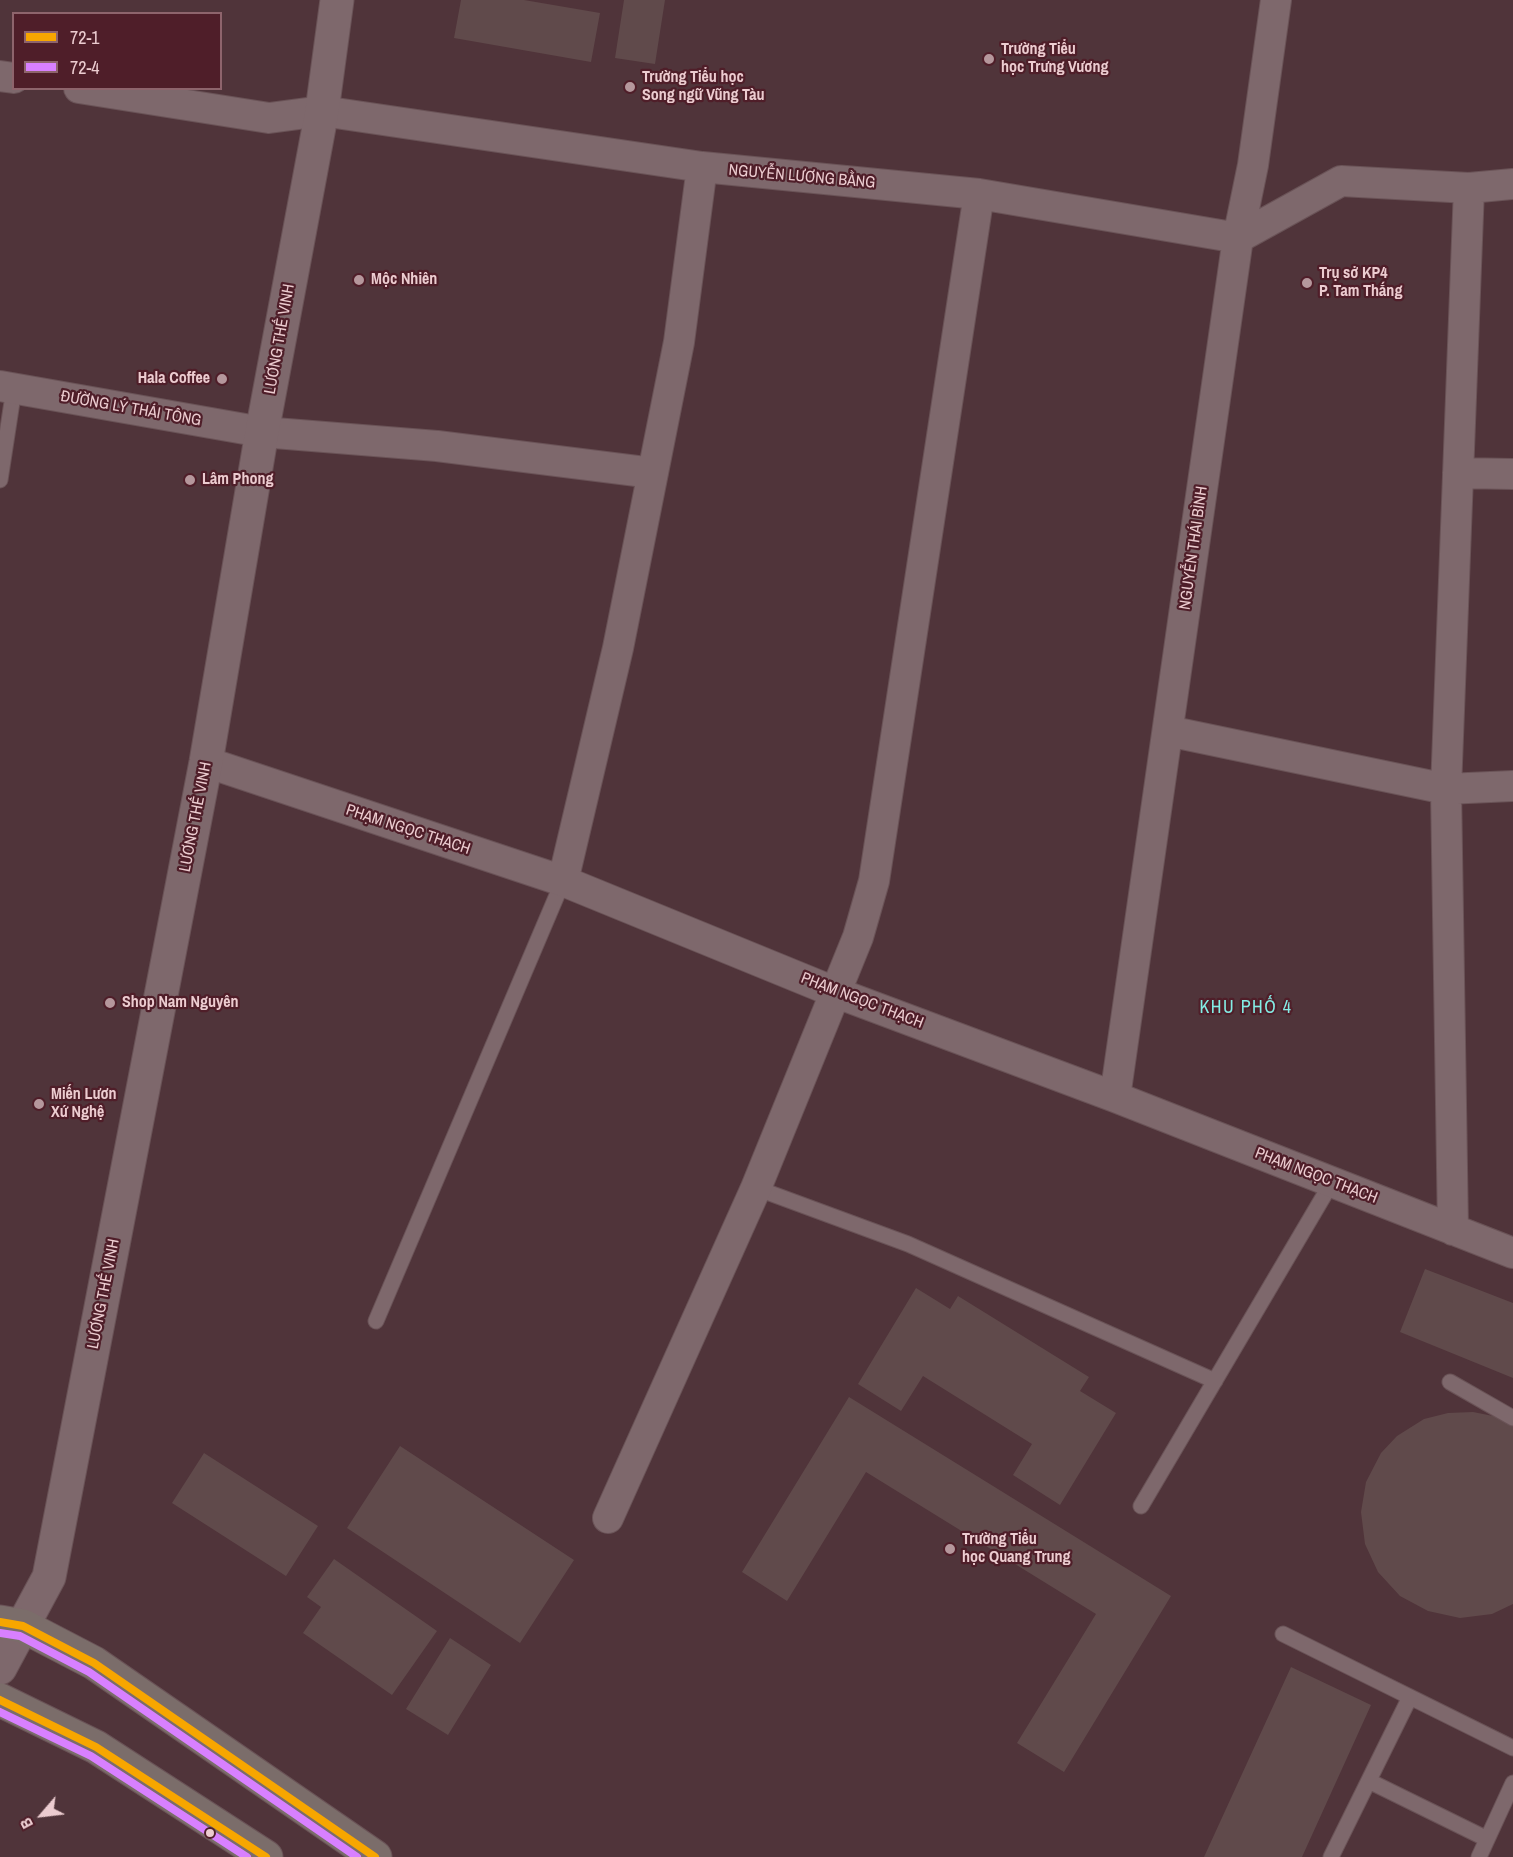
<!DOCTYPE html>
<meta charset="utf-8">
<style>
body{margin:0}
#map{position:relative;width:1513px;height:1857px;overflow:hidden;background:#50343a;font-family:"Archivo Narrow",sans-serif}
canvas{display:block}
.legend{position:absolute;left:12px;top:12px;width:210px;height:78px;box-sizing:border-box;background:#4f1e29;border:2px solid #8e646c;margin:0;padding:8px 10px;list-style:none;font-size:18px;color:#ecccd0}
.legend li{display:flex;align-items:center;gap:12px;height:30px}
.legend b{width:30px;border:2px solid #8e646c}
.north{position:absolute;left:12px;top:1785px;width:60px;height:60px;-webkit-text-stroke:4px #4f1e29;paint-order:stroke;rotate:242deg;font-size:16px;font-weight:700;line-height:24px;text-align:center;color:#ecccd0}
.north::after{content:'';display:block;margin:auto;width:21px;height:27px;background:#ecccd0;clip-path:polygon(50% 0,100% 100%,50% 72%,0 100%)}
</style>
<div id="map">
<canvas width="1513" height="1857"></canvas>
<ul class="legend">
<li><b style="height:8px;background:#f7a600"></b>72-1</li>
<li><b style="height:8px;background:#d880ff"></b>72-4</li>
</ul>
<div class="north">B</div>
</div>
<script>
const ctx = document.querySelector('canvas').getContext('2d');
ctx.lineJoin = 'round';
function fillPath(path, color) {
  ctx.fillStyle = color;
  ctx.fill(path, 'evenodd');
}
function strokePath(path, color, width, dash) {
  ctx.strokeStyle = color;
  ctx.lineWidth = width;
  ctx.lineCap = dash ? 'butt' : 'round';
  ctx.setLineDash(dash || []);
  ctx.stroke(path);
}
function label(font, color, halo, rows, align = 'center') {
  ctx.font = font + ' "Archivo Narrow",sans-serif';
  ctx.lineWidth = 4.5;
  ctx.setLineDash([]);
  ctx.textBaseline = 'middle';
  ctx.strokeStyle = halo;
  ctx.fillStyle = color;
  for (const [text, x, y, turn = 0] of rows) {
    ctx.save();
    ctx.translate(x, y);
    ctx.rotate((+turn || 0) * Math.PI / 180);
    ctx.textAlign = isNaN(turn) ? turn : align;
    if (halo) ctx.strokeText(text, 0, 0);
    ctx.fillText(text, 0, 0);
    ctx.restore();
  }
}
const building = new Path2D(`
 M461,0h63l76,13 -9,49 -137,-24z
 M624,0h41l-10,64 -40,-6z
 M1425,1269l88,34v75l-113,-46z
 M916,1288l34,21 8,-13 131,81 -9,14 36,22 -56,92 -47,-30 19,-31 -109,-68 -22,35 -43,-27z
 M849,1397l322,199 -107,176 -47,-29 79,-129 -230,-142 -79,129 -45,-29z
 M1473,1412l25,5 15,8v179l-21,10 -32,4 -32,-7 -28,-15 -22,-24 -13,-28 -4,-32 5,-30 15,-29 16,-17 27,-17 24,-6z
 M400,1446l174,114 -54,83 -173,-115z
 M204,1453l114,73 -32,50 -114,-73z
 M334,1559l103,72 -45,64 -89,-62 18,-26 -14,-10z
 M450,1638l41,27 -43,70 -42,-26z
 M1291,1667l80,38 -69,152h-98z`);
const service = new Path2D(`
 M0,480l14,-91
 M756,1188l152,56 307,137
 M376,1321l187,-440
 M1450,1382l63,36
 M1141,1506l191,-324
 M1283,1634l230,114
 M1369,1781l118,58
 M1331,1857l79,-160
 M1479,1857l34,-74`);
const minor = new Path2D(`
 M0,76l14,2
 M79,88l190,30 53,-7 380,56 277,27 259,44 103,-57 128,7 44,-4
 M0,386l262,46 175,14 216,27
 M1458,473l55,1
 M1168,731l278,58 67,-3
 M206,762l357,119 274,112 278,104 398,156
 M563,881l55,-233 61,-306 23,-175
 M1115,1097l123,-859 15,-73 23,-165
 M1453,1230l-7,-441 23,-601
 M608,1518l148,-330 102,-251 16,-56 105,-687`);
const tertiary = new Path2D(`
 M0,1668l49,-91 157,-815 56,-330 60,-321 15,-111`);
const primary = new Path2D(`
 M0,1622l23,4 71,37 281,194
 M0,1700l96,47 170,110`);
const bus1 = new Path2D(`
 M0,1622l23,4 71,37 281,194
 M0,1700l96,47 170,110`);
const bus2 = new Path2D(`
 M0,1633l20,3 69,36 268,185
 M0,1712l91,44 156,101`);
const markers = [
 [989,59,6,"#b5979c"],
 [630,87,6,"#b5979c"],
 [359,280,6,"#b5979c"],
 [1307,283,6,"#b5979c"],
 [222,379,6,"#b5979c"],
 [190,480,6,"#b5979c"],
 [110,1003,6,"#b5979c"],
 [39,1104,6,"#b5979c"],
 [950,1549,6,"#b5979c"],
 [210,1833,5,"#ecccd0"]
];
const poiNames = [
 ["Trường Tiểu",1001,50],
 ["học Trưng Vương",1001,68],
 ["Trường Tiểu học",642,78],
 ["Song ngữ Vũng Tàu",642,96],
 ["Trụ sở KP4",1319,274],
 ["P. Tam Thắng",1319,292],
 ["Mộc Nhiên",371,280],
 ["Hala Coffee",210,379,"right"],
 ["Lâm Phong",202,480],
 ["Shop Nam Nguyên",122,1003],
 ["Miến Lươn",51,1095],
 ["Xứ Nghệ",51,1113],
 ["Trường Tiểu",962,1540],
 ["học Quang Trung",962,1558]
];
const streetNames = [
 ["NGUYỄN LƯƠNG BẰNG",802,177,5],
 ["LƯƠNG THẾ VINH",280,339,-80],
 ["ĐƯỜNG LÝ THÁI TÔNG",131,409,10],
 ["NGUYỄN THÁI BÌNH",1194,548,-82],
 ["LƯƠNG THẾ VINH",196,817,-79],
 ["PHẠM NGỌC THẠCH",408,830,18],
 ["PHẠM NGỌC THẠCH",862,1001,21],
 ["PHẠM NGỌC THẠCH",1316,1176,21],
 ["LƯƠNG THẾ VINH",104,1294,-79]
];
const neighbourhoodNames = [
 ["KHU PHỐ 4",1246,1008]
];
fillPath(building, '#604a4b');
strokePath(service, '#6a5357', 17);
strokePath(minor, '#6a5357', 32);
strokePath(tertiary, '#6a5357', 35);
strokePath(primary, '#6a5357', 35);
strokePath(service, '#7e686c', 15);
strokePath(minor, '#7e686c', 30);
strokePath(tertiary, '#7e686c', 33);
strokePath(primary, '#7b6d6a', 33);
strokePath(bus1, '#f7a600', 8);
strokePath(bus2, '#d880ff', 8);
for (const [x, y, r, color] of markers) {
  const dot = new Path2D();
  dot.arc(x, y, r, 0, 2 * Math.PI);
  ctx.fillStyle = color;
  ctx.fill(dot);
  strokePath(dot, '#4f1e29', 2);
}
label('bold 16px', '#ecccd0', '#4f1e29', poiNames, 'left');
label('16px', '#ecccd0', '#4f1e29', streetNames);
ctx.letterSpacing = '1.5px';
label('18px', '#83ede5', '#4f1e29', neighbourhoodNames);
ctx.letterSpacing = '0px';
</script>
